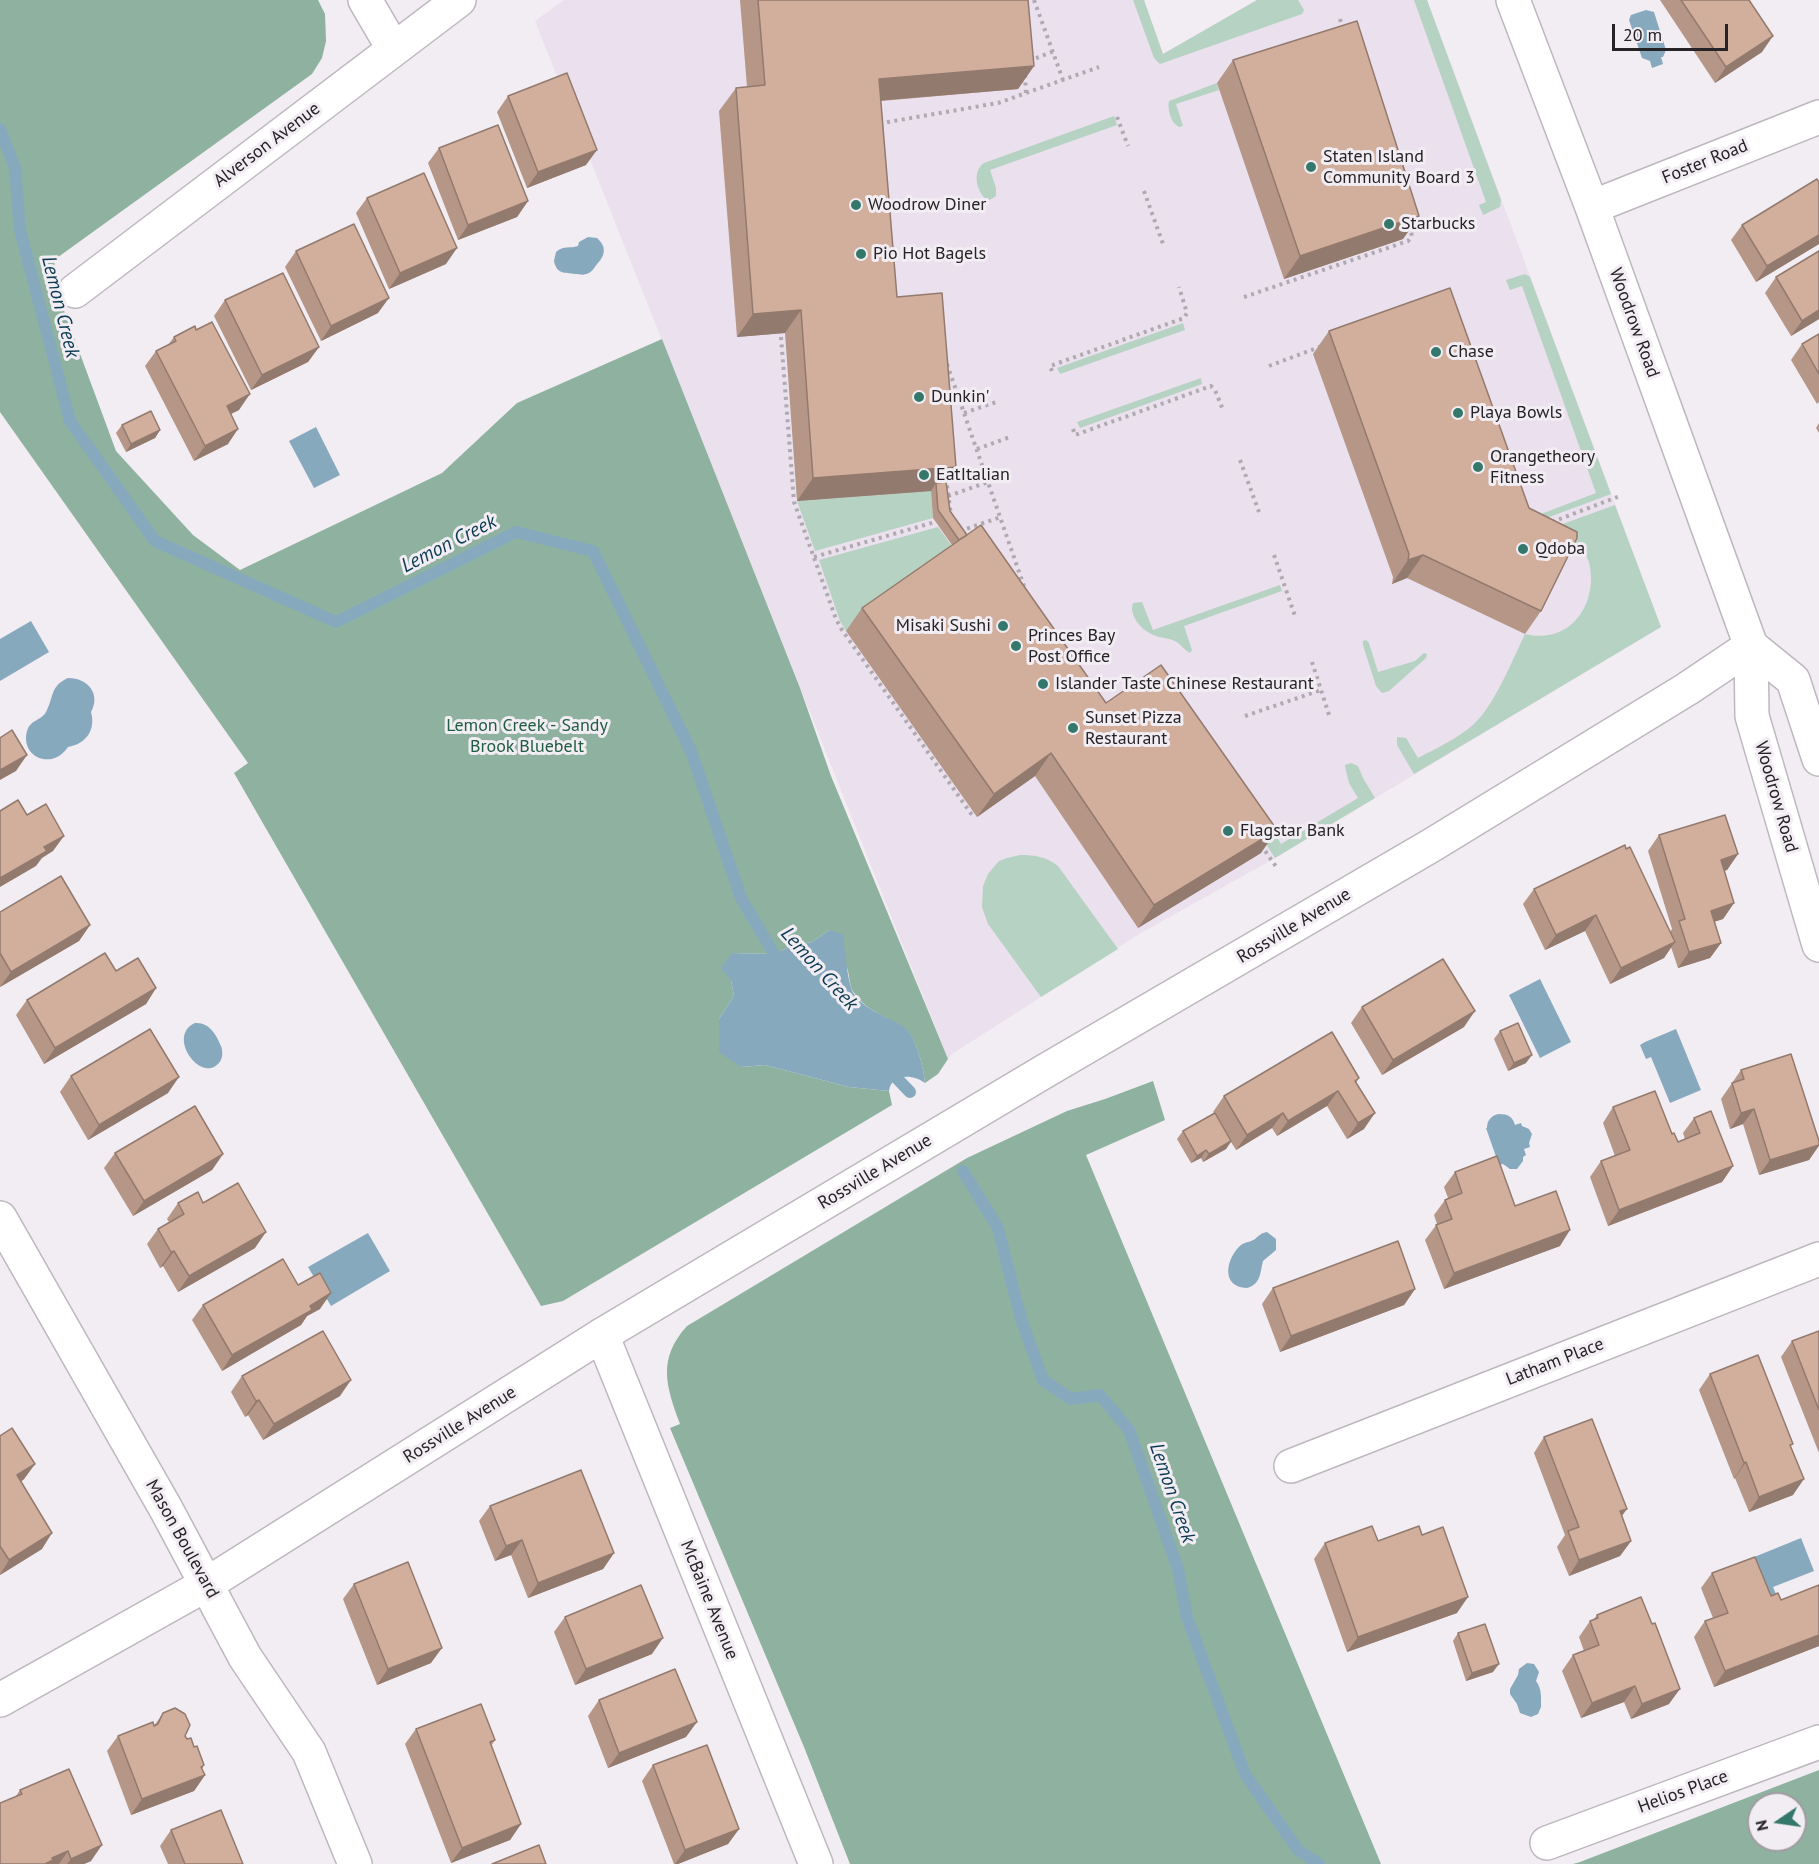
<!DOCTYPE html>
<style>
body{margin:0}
#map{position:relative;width:1819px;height:1864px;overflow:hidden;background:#f2ecf3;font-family:"PT Sans",sans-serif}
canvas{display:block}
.north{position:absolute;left:1747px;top:1792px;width:60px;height:60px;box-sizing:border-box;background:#f2ecf3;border:2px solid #a09ca1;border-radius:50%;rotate:257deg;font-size:16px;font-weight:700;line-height:24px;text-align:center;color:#252325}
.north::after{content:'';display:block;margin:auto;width:21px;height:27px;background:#34786b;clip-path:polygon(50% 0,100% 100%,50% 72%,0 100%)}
.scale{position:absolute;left:1612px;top:24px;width:116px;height:27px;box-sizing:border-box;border:3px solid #252325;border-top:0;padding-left:8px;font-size:18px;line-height:21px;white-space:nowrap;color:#252325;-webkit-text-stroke:4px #f2ecf3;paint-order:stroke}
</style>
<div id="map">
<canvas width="1819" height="1864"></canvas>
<div class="north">N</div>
<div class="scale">20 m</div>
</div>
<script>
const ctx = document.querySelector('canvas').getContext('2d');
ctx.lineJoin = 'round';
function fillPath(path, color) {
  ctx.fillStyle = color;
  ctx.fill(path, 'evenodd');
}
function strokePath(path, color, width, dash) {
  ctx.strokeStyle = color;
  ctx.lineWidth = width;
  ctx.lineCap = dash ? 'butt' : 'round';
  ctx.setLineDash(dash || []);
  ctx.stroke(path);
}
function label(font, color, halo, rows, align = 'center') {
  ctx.font = font + ' "PT Sans",sans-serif';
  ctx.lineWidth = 6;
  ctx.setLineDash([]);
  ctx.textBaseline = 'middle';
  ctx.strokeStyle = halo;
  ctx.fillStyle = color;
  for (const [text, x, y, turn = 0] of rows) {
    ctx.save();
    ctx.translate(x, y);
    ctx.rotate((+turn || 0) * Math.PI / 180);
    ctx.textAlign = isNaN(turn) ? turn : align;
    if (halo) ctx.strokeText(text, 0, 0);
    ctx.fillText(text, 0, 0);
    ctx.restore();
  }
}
const built = new Path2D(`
 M564,0h580l19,54 94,-54h170l234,627 -386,231 -134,75 -189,121 -4,5 -413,-1038z`);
const green = new Path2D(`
 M1133,0h11l19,54 94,-54h41l6,10 -2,4 -142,50 -6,-6z
 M1414,0h13l74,200 -1,7 -17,8 -4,-10 7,-3z
 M1217,83l2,7 -43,14 7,22 -4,1c-8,-4 -12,-18 -10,-26z
 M1114,116l3,9 -127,45 6,18v8l-8,5c-11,-8 -17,-29 -4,-38z
 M1525,274l5,3 81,217 -75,28 -8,-3 68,-26 -74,-207 -12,4 -4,-10z
 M1183,323l2,7 -125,44 -3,-6z
 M1201,378l1,6 -122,44 -3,-6z
 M931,491l2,27 -118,33 -18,-50z
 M1615,505l46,122 -247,147 -17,-29v-8l9,1 12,20c19,-10 41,-20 56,-34 20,-18 39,-65 51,-90 37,9 64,-16 66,-53 0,-12 -1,-22 -9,-31l1,-3 -34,-18z
 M938,527l19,26 -111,78 -6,-10 -21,-61z
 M1280,585l2,6 -98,35 8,24 -2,3c-6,-3 -9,-9 -15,-12 -6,-3 -13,-3 -19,-5 -13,-4 -28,-20 -23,-33l9,-1 11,28z
 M1366,640l3,3 9,29 37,-11 9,-8 3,1 -1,4 -37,33 -7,2 -6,-7 -13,-41v-4z
 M1351,763l7,3 5,12 12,20 -100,60 -19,-30 15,-1 10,17 77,-46 -9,-15 -4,-16v-2z
 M1020,855c15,0 27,2 38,11l60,83 -77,48 -53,-73 -6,-17 1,-21 5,-12 11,-13 8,-3z`);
const forest = new Path2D(`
 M0,0h318l7,14 1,27 -4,17 -10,16 -258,186 5,37 57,154 77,84 47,35 202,-97 75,-70 145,-64 138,349 31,88 117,283 -10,15 -13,9c-1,-14 -9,-47 -21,-55 -17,-12 -35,-15 -49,-34 -6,-6 -5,-18 -8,-26 -4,-13 -12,-26 -18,-38l-17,12 -20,4 -18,8 -42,-1 -1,27 3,16 -15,23 22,48 24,-2 84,22 40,4 3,14 -329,196 -22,5 -307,-533 14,-10 -248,-351z
 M1153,1081l12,39 -79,35 295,709h-531l-46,-117 -134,-319 10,-4c-14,-38 -23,-65 7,-98l280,-168 100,-47 38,-12z
 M1819,1770v94h-246l7,-2zM1759,1804h36v36h-36z`);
const water = new Path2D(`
 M1646,10l8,2 12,38 -3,7h-2l2,7 -11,4 -2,-7 -8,-3 -13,-38 2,-5z
 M588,237l9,1c9,8 9,16 1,25 -3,3 -5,8 -9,10 -6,3 -9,1 -14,1 -10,-2 -18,1 -21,-13l2,-9c8,-7 14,-3 22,-6l1,-4z
 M316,427l24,48 -26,13 -25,-47z
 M31,621l18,31 -49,29v-42z
 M68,678c20,0 33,16 23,34 5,18 -5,32 -23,35 -16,24 -48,10 -41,-16 4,-12 14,-10 19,-19 8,-15 4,-26 22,-34z
 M829,930l14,4c2,14 4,49 11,60 12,17 33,22 50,33 12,9 20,42 21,56 -11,-9 -34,-10 -36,8l-40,-4 -84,-22 -24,2 -22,-15v-33l15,-23 -3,-16 -10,-12 11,-15 42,1 18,-8 20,-4z
 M1540,979l31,63 -31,16 -31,-63z
 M195,1023c14,-1 21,11 26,23 2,6 2,12 -2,17 -18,21 -53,-27 -24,-40z
 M1676,1029l25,61 -31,13 -19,-46 -5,2 -6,-14 5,-3z
 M1499,1114c9,0 14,3 16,11l6,-2 1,3 7,3 3,5 -3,9 1,4 -6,2 2,6 -3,2v4l-6,8h-7l-7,-5 -4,1 -13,-37h1c0,-8 5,-13 12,-14z
 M1267,1232l9,7v11l-13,11c-3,12 -2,23 -16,27 -27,-1 -21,-30 -6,-43 4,-3 10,-3 14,-6 5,-4 6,-6 12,-7z
 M368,1233l22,38 -59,35 -23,-39z
 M1801,1538l13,33 -41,16 3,7 -17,7 -17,-39z
 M1527,1663l7,1 5,8 -3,9c6,8 5,17 5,26l-3,7 -7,3 -11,-4 -3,-9 -7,-10v-5l8,-14 1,-6z`);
const stream = new Path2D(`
 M0,129l15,39 5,62 50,191 85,120 181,81 180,-90 77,19 98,200 50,147 33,56 10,10
 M887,1068l23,24
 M963,1171l35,57 23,91 22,61 28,19 29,-4 29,35 49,139 9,48 58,157 53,76 21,14`);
const path = new Path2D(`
 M1034,0l29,80
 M1340,19l3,10
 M1029,61l25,-10
 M1025,75l1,19
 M1117,117l11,29
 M880,125l8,-3 110,-19 101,-36
 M1144,191l19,53
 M1244,297l164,-56 4,-5 -3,-13
 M781,337l13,165 42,117 6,11 130,185
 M947,364l79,228
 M1269,366l53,-20
 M1052,371l-2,-5 134,-48 3,-5 -8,-26
 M964,413l35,-12
 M1073,429l2,6 136,-49 4,4 8,20
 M977,449l33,-12
 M1240,460l19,52
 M946,478l5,37
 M948,496l40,-14
 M1552,522l68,-26
 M960,531l41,-14
 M1274,555l21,61
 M814,557l121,-35
 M1312,662l18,56
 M1245,716l76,-26
 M1261,845l16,23`);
const minor = new Path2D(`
 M365,0l28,48
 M75,291l384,-291
 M0,1218l166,291 79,148 64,95 46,112
 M602,1335l214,529
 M1291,1466l528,-207
 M1547,1843l272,-101`);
const tertiary = new Path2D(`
 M1513,0l79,207 159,439 1,70 67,229
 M1592,207l227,-90
 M1751,646l42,34 26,79
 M0,1700l207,-116 395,-249 443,-264 387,-226 255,-156 64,-43`);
const wall = new Path2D(`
 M740,0h288l6,66 -16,23 -137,12 16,196 59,170 -10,15 4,29 17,24 139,168 155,150 -123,75 -103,-152 -58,41 -131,-186 16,-23 90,-63 -19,-27 -2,-27 -134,10 -12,-168 -48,4 -18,-226 17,-23 11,-1z
 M1660,0h89l13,52 -47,31z
 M1233,60l186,156 -16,23 -119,40 -67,-196z
 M508,96l78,69 -59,23 -30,-76z
 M439,148l89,53 -11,16 -59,23 -30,-77z
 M367,198l79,66 -57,25 -33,-76z
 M1742,225l77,19 -63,38 -25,-42z
 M296,251l82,62 -57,28 -36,-74z
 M1819,251v68l-28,17 -26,-43 11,-16z
 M225,300l94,47 -11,15 -57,28 -37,-74z
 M1329,331l212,280 -16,23 -118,-56 -15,6 1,-7 -80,-223z
 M1819,334v68l-2,2 -26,-44 11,-16z
 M174,337l65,73 -8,4 -3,30 -34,17 -49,-95 11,-15 12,-6z
 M1819,423v10l-3,-5z
 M122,425l38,5 -5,8 -29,14 -10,-19z
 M1659,835l79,19 -11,16 -3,1 10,32 -11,16 -9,3 7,21 -11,15 -32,10 -7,-21 -7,11 -54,26 -25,-53 -40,19 -22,-46 11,-15 136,43 2,-3 -24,-78z
 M0,912l90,13 -11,16 -79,46z
 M116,971l40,17 -10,16 -102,60 -28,-49 11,-15z
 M1362,1007l102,20 -82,48 -31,-52z
 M1500,1031l26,32 -18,8 -14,-32z
 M1741,1070l78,71v5l-10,14 -50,15 -16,-51 -13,5 -9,-30z
 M71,1076l97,17 -80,47 -28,-48z
 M1359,1078l-3,5 8,46 -17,10 -20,-33 -50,30 -5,-8 -36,22 -5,-8 -5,7 -23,13 -2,-4 -10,5 -14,-24 6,-8 31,-18 -1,-1 11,-16z
 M1613,1107l59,27 6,8 7,-3 -2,-6 11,-15 39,48 -11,16 -114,44 -18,-49 11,-16 14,-5 -12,-33z
 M115,1153l108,1 -11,16 -79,46 -29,-48z
 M1455,1172l60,34 45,40 -116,43 -19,-49 12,-16 -3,-9 11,-15 3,-2 -4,-11z
 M178,1203h25l52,45 -77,44 -15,-26 -3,2 -13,-24 11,-15 11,-7 -2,-3z
 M298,1285l22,24 -13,7 -6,9 -79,46 -30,-51 11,-15z
 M1273,1288l142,1 -11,16 -124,47 -18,-48z
 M1819,1331v122l-38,-96 11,-16z
 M1710,1374l83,121 -44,17 -14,-34 -1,1 -35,-89z
 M242,1376l98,20 -77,44 -15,-25 -3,2 -14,-25z
 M0,1436l35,28 -11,15 -3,3 21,67 -42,26z
 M1544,1437l78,79 9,25 -11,15 -51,20 -12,-29 8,-12 -31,-82z
 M490,1506l124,47 -11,16 -75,29 -17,-43 -16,6 -16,-40z
 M1378,1541l79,72 -110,39 -33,-93 11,-16z
 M1712,1573l69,27 38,-15v61l-105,41 -20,-50 11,-16 8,-3 -12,-30z
 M354,1584l77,79 -54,22 -34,-86z
 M1597,1615l72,89 -38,15 -7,-17 -43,16 -19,-47 11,-16 11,-4 -5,-14 11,-16 3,-1z
 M565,1617l87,37 -77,31 -21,-53z
 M1458,1633l35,39 -27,9 -13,-40z
 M599,1700l87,37 -78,31 -20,-52z
 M163,1713l31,34 10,18 -2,4 3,6 -11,16 -63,24 -24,-64 11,-15 36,-10z
 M416,1729l79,11 -4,6 30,78 -11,16 -59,23 -46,-119z
 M653,1765l86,64 -11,15 -50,20h-4l-32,-83z
 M20,1790l71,71 -7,3h-84l16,-68z
 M171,1830l72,34h-75l-8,-18z`);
const shadedWall = new Path2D(`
 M1773,36l-11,16 -47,31 11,-16z
 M1034,66l-16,23 -155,13 16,-23z
 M597,150l-11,15 -59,23 11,-16z
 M528,201l-11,16 -59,23 10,-15z
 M1419,216l-16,23 -119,40 16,-23z
 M1819,235v9l-63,38 11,-16z
 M457,248l-11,16 -57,25 11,-16z
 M389,298l-11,15 -57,28 10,-15z
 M801,310l-16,23 -48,4 16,-23z
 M1819,310v9l-28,17 11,-15z
 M319,347l-11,15 -57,28 11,-15z
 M250,394l-11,16 -23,11 11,-15z
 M238,429l-10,15 -34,17 11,-15z
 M160,430l-5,8 -29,14 5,-8z
 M956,467l-16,23 -4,-7 -5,8 -134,10 16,-23z
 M1423,555l-16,23 -15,6 16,-24z
 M1051,753l-16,23 -58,41 17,-23z
 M27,755l-11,16 -16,9v-10z
 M1277,830l-16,23 -123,75 16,-23z
 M64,836l-11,15 -11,7 -6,8 -36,21v-9l44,-31z
 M1738,854l-11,16 -17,5 11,-15z
 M1734,903l-11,16 -23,7 11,-15z
 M1596,915l-11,16 -40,19 11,-15z
 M90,925l-11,16 -79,46 11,-15z
 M1675,942l-11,16 -54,26 11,-16z
 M1721,943l-11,15 -32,10 11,-16z
 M156,988l-10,16 -102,60 11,-16z
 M1475,1011l-11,16 -82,48 11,-15z
 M1532,1055l-6,8 -18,8 6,-8z
 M179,1077l-11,16 -80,47 11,-15z
 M1338,1091l-11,15 -50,30 11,-15z
 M1754,1109l-11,15 -13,5 11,-16z
 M1283,1113l-11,15 -36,22 11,-15z
 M1375,1113l-11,16 -17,10 11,-16z
 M1231,1141l-5,8 -23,13 6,-8z
 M1819,1145l-10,15 -50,15 11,-15z
 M1206,1150l-5,8 -10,5 6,-7z
 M223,1154l-11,16 -79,46 11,-15z
 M1733,1166l-11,16 -114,44 11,-16z
 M1570,1230l-10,16 -116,43 10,-16z
 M266,1232l-11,16 -77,44 11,-16z
 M174,1251l-11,15 -3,2 11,-16z
 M1415,1289l-11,16 -124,47 11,-16z
 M331,1293l-11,16 -13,7 -6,9 -79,46 10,-16 78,-49z
 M351,1380l-11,16 -77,44 11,-16z
 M259,1400l-11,15 -3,2 11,-16z
 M1746,1462l-11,16 -1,1 10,-16z
 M35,1464l-11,15 -18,12 11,-16z
 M1804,1479l-11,16 -44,17 10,-15z
 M1627,1509l-11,15 4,-13z
 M52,1533l-10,16 -42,26 9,-15z
 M522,1540l-11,15 -16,6 11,-15z
 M1631,1541l-11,15 -51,20 10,-16z
 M614,1553l-11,16 -75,29 10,-15z
 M1468,1597l-11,16 -110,39 11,-15z
 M1819,1635v11l-105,41 11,-16z
 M663,1638l-11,16 -77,31 11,-16z
 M442,1648l-11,15 -54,22 11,-16z
 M1499,1664l-6,8 -27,9 6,-8z
 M1635,1686l-11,16 -43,16 11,-15z
 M1680,1689l-11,15 -38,15 11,-15z
 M697,1722l-11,15 -78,31 11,-15z
 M204,1765l-9,14 10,-4 -11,16 -63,24 11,-16z
 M521,1824l-11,16 -59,23 11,-15z
 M739,1829l-11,15 -50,20h-3l10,-14z
 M102,1845l-11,16 -7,3h-17l4,-5z
 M68,1851l-9,13h-14l7,-6z`);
const building = new Path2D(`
 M758,0h270l6,66 -155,13 18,218 45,-4 14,174 -143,11 -12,-168 -48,4 -17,-226 29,-3z
 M1681,0h68l24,36 -47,31z
 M1357,21l62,195 -119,40 -67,-196z
 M567,73l30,77 -59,22 -30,-76z
 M498,125l30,76 -60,24 -29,-77z
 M424,173l33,75 -57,25 -33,-75z
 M1817,179l2,3v53l-52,31 -25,-41z
 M354,224l35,74 -58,28 -35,-75z
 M1819,251v59l-17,11 -26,-44z
 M283,273l36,74 -57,28 -37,-75z
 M1450,288l79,220 48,24v6l-36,73 -118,-56 -15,5 1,-6 -80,-223z
 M212,322l38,72 -23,12 11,23 -33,17 -49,-95 20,-10 -2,-4 21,-11 1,4z
 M1819,334v40l-17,-30z
 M151,411l9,19 -29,14 -9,-19z
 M946,482l4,29 17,24 -8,5 -21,-30 -2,-27z
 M981,525l125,178 55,-38 116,165 -123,75 -103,-152 -57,41 -132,-186z
 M12,730l15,25 -27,15v-32z
 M18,800l9,15 19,-11 18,32 -20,11 3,4 -47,27v-67z
 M1725,815l13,39 -17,6 13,43 -23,8 10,32 -32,9 -10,-31 6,-2 -26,-84z
 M1625,845l1,4 4,-2 45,95 -54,26 -25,-53 -40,20 -22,-46z
 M61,876l29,49 -79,47 -11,-19v-41z
 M105,953l11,18 22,-13 18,30 -101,60 -28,-48z
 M1443,959l32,52 -82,49 -31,-53z
 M1518,1023l14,32 -18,8 -14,-32z
 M150,1029l29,48 -80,48 -28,-49z
 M1332,1032l27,46 -4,3 20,32 -17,10 -20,-32 -50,30 -5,-8 -36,22 -23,-39z
 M1791,1054l28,87v4l-49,15 -16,-51 -13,4 -9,-30 12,-4 -3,-9z
 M1655,1091l17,43 2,-1 4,9 22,-9 -6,-15 17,-7 22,55 -114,44 -18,-49 29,-11 -17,-43z
 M195,1106l28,48 -79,47 -29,-48z
 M1215,1113l16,28 -22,13 -3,-4 -9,6 -14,-25z
 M1497,1156l18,50 41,-15 14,39 -116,43 -18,-48 16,-6 -7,-19 17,-7 -7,-21z
 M238,1183l28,49 -77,44 -15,-25 -3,1 -13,-23 26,-15 -6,-11 20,-11 5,11z
 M1398,1241l17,48 -124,47 -18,-48z
 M283,1259l15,26 22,-12 11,20 -21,13 2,4 -80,45 -29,-50z
 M323,1331l28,49 -77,44 -15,-24 -3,1 -14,-25z
 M1819,1331v79l-27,-69z
 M1758,1355l35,89 -3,1 14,34 -45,18 -13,-35 -2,1 -34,-89z
 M1592,1419l35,90 -7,2 11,30 -52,19 -11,-29 11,-4 -35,-90z
 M12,1428l23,36 -18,11 35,58 -43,27 -9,-14v-110z
 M581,1470l33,83 -76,30 -16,-43 -16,6 -16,-40z
 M1372,1526l6,15 41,-15 3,9 21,-8 25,70 -110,40 -33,-94z
 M1755,1557l16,39 7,-3 3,7 38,-15v50l-94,36 -20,-50 23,-8 -16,-40z
 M408,1562l34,86 -54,21 -34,-85z
 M641,1585l22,53 -77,31 -21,-52z
 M1641,1597l11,27 3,-1 25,66 -38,15 -7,-18 -43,17 -19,-48 26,-10 -9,-24 8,-3 -1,-3z
 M1485,1624l14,40 -27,9 -14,-40z
 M675,1669l22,53 -78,31 -20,-53z
 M481,1704l14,36 -5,2 31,82 -59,24 -46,-119z
 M175,1708l10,6 5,11 -5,11 2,3 4,-1 3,9 3,-1 7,19 -3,2 4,8 -63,24 -24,-63 35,-14 1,4 4,-2 5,-11z
 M707,1745l32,84 -54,21 -32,-85z
 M69,1769l33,76 -31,14 -3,-8 -16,7 1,2 -8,4h-45v-61l22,-9 -2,-4z
 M221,1810l22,54h-58l-14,-34z
 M539,1845l7,19h-54z`);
const markers = [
 [1311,167,6,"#34786b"],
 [856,205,6,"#34786b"],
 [1389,224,6,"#34786b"],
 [861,254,6,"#34786b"],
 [1436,352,6,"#34786b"],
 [919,397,6,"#34786b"],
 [1458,413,6,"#34786b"],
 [1478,467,6,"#34786b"],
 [924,475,6,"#34786b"],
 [1523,549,6,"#34786b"],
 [1003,626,6,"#34786b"],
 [1016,646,6,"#34786b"],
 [1043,684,6,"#34786b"],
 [1073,728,6,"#34786b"],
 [1228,831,6,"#34786b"]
];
const streetNames = [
 ["Alverson Avenue",267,145,-37],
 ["Foster Road",1705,162,-22],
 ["Woodrow Road",1634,323,70],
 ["Woodrow Road",1776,797,74],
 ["Rossville Avenue",1294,926,-31],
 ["Rossville Avenue",875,1172,-31],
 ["Latham Place",1555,1362,-21],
 ["Rossville Avenue",460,1425,-32],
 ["Mason Boulevard",182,1539,61],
 ["McBaine Avenue",709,1600,68],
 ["Helios Place",1683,1792,-20]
];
const poiNames = [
 ["Staten Island",1323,157],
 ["Community Board 3",1323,178],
 ["Woodrow Diner",868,205],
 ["Starbucks",1401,224],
 ["Pio Hot Bagels",873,254],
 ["Chase",1448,352],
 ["Dunkin'",931,397],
 ["Playa Bowls",1470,413],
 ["Orangetheory",1490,457],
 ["Fitness",1490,478],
 ["EatItalian",936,475],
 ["Qdoba",1535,549],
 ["Misaki Sushi",991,626,"right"],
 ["Princes Bay",1028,636],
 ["Post Office",1028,657],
 ["Islander Taste Chinese Restaurant",1055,684],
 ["Sunset Pizza",1085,718],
 ["Restaurant",1085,739],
 ["Flagstar Bank",1240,831]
];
const parkNames = [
 ["Lemon Creek - Sandy",527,726],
 ["Brook Bluebelt",527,747]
];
const waterNames = [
 ["Lemon Creek",60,307,76],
 ["Lemon Creek",449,544,-27],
 ["Lemon Creek",819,969,48],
 ["Lemon Creek",1172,1493,71]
];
fillPath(built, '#ebe0ed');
fillPath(green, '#b5d2c2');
fillPath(forest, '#8eb29f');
fillPath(water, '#87a9be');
strokePath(stream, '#87a9be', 12);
strokePath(minor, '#bdb8be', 36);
strokePath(tertiary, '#bdb8be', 36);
strokePath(path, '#aeaaaf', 4, [3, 4.5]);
strokePath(minor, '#fff', 33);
strokePath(tertiary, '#fff', 33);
fillPath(wall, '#b59687');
fillPath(shadedWall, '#937a6e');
fillPath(building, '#d2af9d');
strokePath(building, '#937a6e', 1.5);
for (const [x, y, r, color] of markers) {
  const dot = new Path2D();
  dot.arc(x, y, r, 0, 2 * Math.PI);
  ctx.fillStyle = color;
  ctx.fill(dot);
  strokePath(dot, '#f2ecf3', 2);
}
label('18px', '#252325', '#f2ecf3', streetNames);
label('18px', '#252325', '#f2ecf3', poiNames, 'left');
label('18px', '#205e43', '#f2ecf3', parkNames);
label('italic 20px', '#0b3b51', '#f2ecf3', waterNames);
</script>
